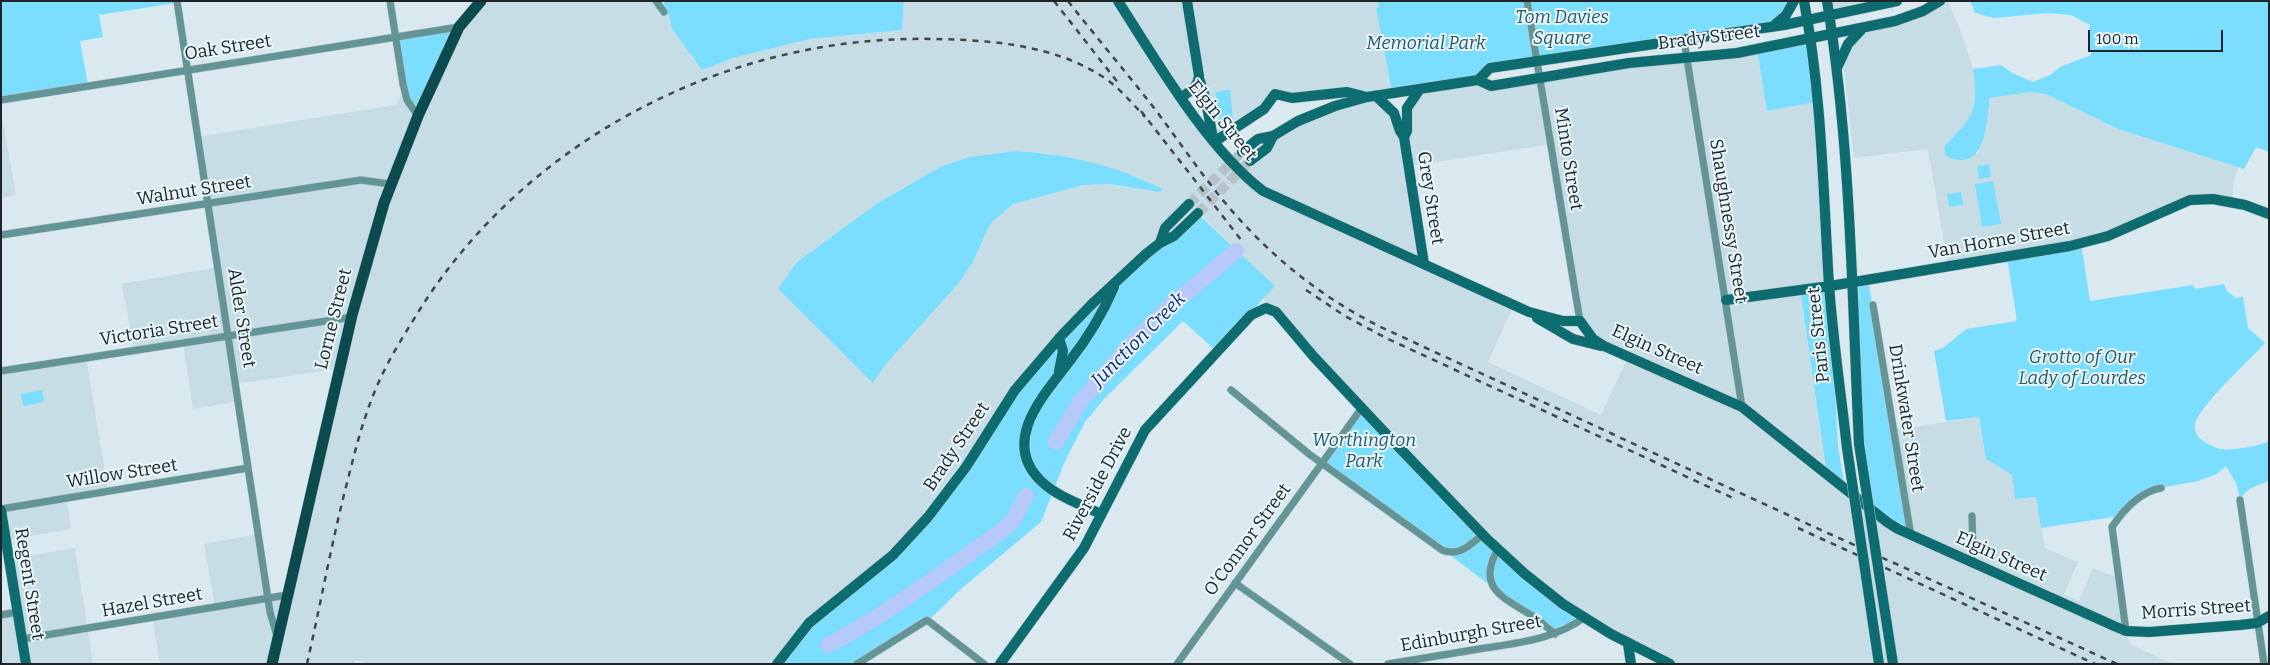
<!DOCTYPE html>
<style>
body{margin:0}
#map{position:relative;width:2270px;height:665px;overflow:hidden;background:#dae9ef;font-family:Bitter,serif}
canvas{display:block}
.frame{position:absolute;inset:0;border:2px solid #1f2426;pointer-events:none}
.scale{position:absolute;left:2088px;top:30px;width:135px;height:22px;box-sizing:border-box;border:2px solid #1f2426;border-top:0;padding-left:6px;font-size:15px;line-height:18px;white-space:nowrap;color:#1f2426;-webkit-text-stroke:4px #e8f7fc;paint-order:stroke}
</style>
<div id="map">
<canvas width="2270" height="665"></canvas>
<div class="frame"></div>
<div class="scale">100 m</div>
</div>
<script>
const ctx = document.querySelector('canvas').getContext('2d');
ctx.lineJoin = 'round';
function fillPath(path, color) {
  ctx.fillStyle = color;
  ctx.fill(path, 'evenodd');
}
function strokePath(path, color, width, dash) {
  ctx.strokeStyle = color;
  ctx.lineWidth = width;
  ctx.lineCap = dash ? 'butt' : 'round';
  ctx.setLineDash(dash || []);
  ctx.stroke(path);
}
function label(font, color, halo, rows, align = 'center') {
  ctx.font = font + ' Bitter,serif';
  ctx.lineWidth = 4;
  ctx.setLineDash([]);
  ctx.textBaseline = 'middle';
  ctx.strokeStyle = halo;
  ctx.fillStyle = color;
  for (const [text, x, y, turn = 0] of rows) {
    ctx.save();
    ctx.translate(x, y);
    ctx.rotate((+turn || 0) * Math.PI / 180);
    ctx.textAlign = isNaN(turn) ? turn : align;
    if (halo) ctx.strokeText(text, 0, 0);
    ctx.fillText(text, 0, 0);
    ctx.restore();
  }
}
const built = new Path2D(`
 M482,1h173l14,15 3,13 30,41 31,-12 77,-19 92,-9 2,-29h212l49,76 48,66 29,28 26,-23 5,-12 13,-8 30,-14 52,-17 -20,-6 -56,6 -17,-4 -12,15 -49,32 -19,-85 -8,-54h191l1,6 -3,1 16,84 -16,3 18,18 5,18 6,6 2,-6v-23l14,-20 57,-9 13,7 138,-22 108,-10 20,-4 10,60 49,-8 8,81 5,102 -29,5 27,185 64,45 23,13 -21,-103 86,-13 7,42 26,16 3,24 21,-2 9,51 33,14 -14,32 15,7 14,-33 23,9 6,43 8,24 43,20h-501l-11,-5 -50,-26 -48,-30 -54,-44 -148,-151 -98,-109 11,-13 -71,-69 -17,-12 -21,22 -6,15 -68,62 -61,65 -32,44 -58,88 -34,41 -14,13 -71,55 -31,33 -15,21h-404l-16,-4 -1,4h-194l-8,-47 63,-11 -11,-62 55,-10 10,63 19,-3 53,-226 -104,16 2,17 -46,8 -10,-67 -49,7 -12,-65 97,-17 -22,-130 192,-31 7,-2 9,-14 3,11 11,15 41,-89zM1551,144l29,177 14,17 10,8 25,9 -28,60 -113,-53 26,-58 -89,-40 -15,-98zM1017,151l29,2 40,8 52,16 25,12 -2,3 -52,-8 -25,1 -71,19 -23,20 -17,38 -14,21 -74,82 -12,17 -95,-93 19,-27 79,-58 64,-37 29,-10z
 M1118,1h68l12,75 -16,20z
 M1828,1h66l-64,15z
 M1942,1h6l15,36 10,32 3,26 -4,21 -28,31 34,7 9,-34 3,-22 40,-6 16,2 72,35 120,38 -4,13 -2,22 -42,-3 -71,32 -171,35 -20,-117 -74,9 -10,-90 1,-14 10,-18z
 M1,111l15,84 -15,3z
 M86,357l22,134 -42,7 5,31 -64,11 -6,-25v-145z
 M75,548l18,116h-92v-50l17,-2 -8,-53z`);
const green = new Path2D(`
 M1,1h175v2l-77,12 4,22 -23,4 8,44 -87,14z
 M666,1h238l-2,29 -92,9 -77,19 -31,12 -30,-41 -3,-13 -8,-10z
 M1378,1h415l-22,25 -281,42 -12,11 -86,13 -16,-84 3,-1z
 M1970,1h299v151l-13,-5 -12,22 -126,-40 -72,-35 -16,-2 -40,6c-4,27 -4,76 -44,58l-2,-9c29,-32 35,-33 29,-78l28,-4 11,8 21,9 17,-7 10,-8 31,-12 -3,-19 2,-11 -19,-10 -23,-2 -54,5 -19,-5z
 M458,26l-39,90 -11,-15 -11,-65z
 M1811,40l5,62 -49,9 -10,-61z
 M1230,90l3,29 -13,2 -5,-29z
 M1017,151c51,3 100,15 146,38l-2,3 -52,-8 -25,1 -71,19 -23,20 -17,38 -14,21 -74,82 -12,18 -95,-94 19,-27 79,-58 64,-37 29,-10z
 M1989,164l2,13 -12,2 -2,-13z
 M1993,181l8,43 -19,3 -7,-43z
 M1961,192l2,13 -14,2 -2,-13z
 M1198,214l77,72 -59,65 -33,-30 -78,77 -20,24 -20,39 -24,61 -80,67 -32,31 -71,44h-83l15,-21 116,-101 155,-207z
 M2081,244l9,57 103,-16 2,4 29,-5 3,7 9,7 7,-1 5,31 17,15c-14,16 -68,65 -70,82 -2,14 14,20 25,24 8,2 42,-3 49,-8v40c-13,5 -21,6 -29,18l-4,-16 -10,-17 -9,8 -19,7 -49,9 -30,26 -78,12 -5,-31 -21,2 -3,-24 -26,-16 -7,-42 -33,4 -12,-70 9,-3 23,-19 51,-8 -10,-64z
 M1859,279h9l25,151 22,103 -24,-13 -17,-14 -11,-69 -5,-130z
 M1829,285l9,161 7,43 -18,-14 -27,-186z
 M42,390l2,12 -21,4 -2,-12z
 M1361,408l122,125 102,83 -31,18 -112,-85 -120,-86z`);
const river = new Path2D(`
 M1056,442l24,-40 55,-62 37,-36 24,-19 40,-34
 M828,645c60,-31 113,-72 168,-110l16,-13 14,-26`);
const secondaryTunnel = new Path2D(`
 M1189,204l53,-52
 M1198,213l52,-52`);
const street = new Path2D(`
 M177,1l93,611 7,24
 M390,1l13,83 4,16 11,16
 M656,1l8,11
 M1527,1l53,320
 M1684,40l58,367
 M1,100l458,-73
 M1,235l360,-55 29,4
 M1873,305l38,231
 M1,371l351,-54
 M1231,390l78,64 133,96c16,7 29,-5 41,-16
 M2240,500l24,164
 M1,509l247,-41
 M1498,549c-23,40 7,49 36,68 7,5 14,11 21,17
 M1970,561l3,-10 -1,-35
 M1235,583l115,81
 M1,615l16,-3
 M2126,631l-14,-104c12,-18 28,-35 49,-39
 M22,639l265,-44
 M857,664l70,-44 57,44
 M1177,664l184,-255
 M1388,664c30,-5 61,-10 91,-15 37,-6 75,-9 106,-32`);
const secondary = new Path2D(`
 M1118,1c39,61 88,146 145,190l266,121 34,9h17l13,18 11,7 138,61 145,115 11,7 216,97 12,5 23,1 91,-7 17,-2 12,-7
 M1804,1c18,94 19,189 25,284 4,55 12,109 18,163
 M1827,1c24,146 25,295 32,443
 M1772,27l14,-12 8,-14
 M1837,68l11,-24 13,-14
 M1199,78l6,19 8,41
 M1478,80l12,-12 294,-43 113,-24
 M1420,89l-13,19v23l-3,6 20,127
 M1376,96l18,17 6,18 4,6
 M1182,97c8,-6 16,-10 17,-21l-12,-75
 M1214,142l50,-33 11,-15 17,4 55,-6 16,4
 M1242,152l16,-13 15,-3 25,-15 37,-15 32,-9 111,-17 13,6 138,-23 108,-10 158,-32 28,-10 17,-10
 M1250,161l17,-13 6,-12
 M1160,243l5,-15 24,-24
 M1726,300l104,-14 240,-40 38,-10 82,-36 23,-1 32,6 24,9
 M1537,318l36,21 28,7
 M1059,371l4,-20 -4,-13
 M1,510l25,154
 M1101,514c-19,-9 -45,-18 -60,-33 -41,-40 3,-86 28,-119 18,-23 34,-49 45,-75
 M1628,644l3,20
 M777,664l32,-41 84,-68 35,-38 38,-50 49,-77 47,-55 30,-31 54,-50 14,-11 14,-7 24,-23
 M1000,664l84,-116 61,-118 106,-115 15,-7 10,4 38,45 75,80 98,102 38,35 38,30 48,30 59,30`);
const primary = new Path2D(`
 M272,664l80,-349 32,-112 34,-87 41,-89 22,-26`);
const rail = new Path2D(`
 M1054,1l65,83
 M1068,1c28,36 58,71 86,107 23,30 44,62 68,91 45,55 99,99 163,130l403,186 329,149
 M1141,111l101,130
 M1306,290l39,26 41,22 349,161
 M1798,528l297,136
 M307,664c14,-62 25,-124 41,-185 8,-32 16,-63 29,-93 12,-28 29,-54 45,-80 110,-171 311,-272 513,-267 56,1 117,6 165,36 18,11 31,27 45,42`);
const secondaryBridge = new Path2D(`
 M1859,444l34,220
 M1847,448l32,216`);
const parkNames = [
 ["Tom Davies",1562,18],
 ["Square",1562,39],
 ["Memorial Park",1426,44],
 ["Grotto of Our",2082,358],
 ["Lady of Lourdes",2082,379],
 ["Worthington",1364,441],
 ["Park",1364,462]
];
const streetNames = [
 ["Brady Street",1709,38,-7],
 ["Oak Street",228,48,-9],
 ["Elgin Street",1222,121,51],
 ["Minto Street",1568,159,81],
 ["Walnut Street",194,191,-9],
 ["Grey Street",1430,198,81],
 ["Shaughnessy Street",1728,221,81],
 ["Van Horne Street",1999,241,-10],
 ["Alder Street",241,318,81],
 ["Lorne Street",334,319,-76],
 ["Victoria Street",159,331,-9],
 ["Paris Street",1819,335,-96],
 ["Elgin Street",1657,350,24],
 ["Drinkwater Street",1906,418,81],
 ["Brady Street",957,447,-56],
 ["Willow Street",122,474,-9],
 ["Riverside Drive",1098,484,-62],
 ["O'Connor Street",1248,540,-54],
 ["Elgin Street",2001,557,24],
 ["Regent Street",29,584,81],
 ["Hazel Street",152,603,-10],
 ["Morris Street",2196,610,-4],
 ["Edinburgh Street",1471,634,-10]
];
const waterNames = [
 ["Junction Creek",1139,340,-45]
];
fillPath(built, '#c6dde5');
fillPath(green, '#7cdefe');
strokePath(river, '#b6c9f9', 16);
strokePath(secondaryTunnel, '#b5c2c7', 10, [10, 5]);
strokePath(street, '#b8c6cb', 8);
strokePath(secondary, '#b8c6cb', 11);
strokePath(primary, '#b8c6cb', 12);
strokePath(street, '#639496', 7);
strokePath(secondary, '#0c6c6f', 10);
strokePath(primary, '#0b4b4d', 11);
strokePath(rail, '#41484b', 2.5, [6, 6]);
strokePath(secondaryBridge, '#b8c6cb', 11, []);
strokePath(secondaryBridge, '#0c6c6f', 10);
label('italic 18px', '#275868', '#e8f7fc', parkNames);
label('18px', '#1f2426', '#e8f7fc', streetNames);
label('italic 19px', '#182980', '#e8f7fc', waterNames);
</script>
